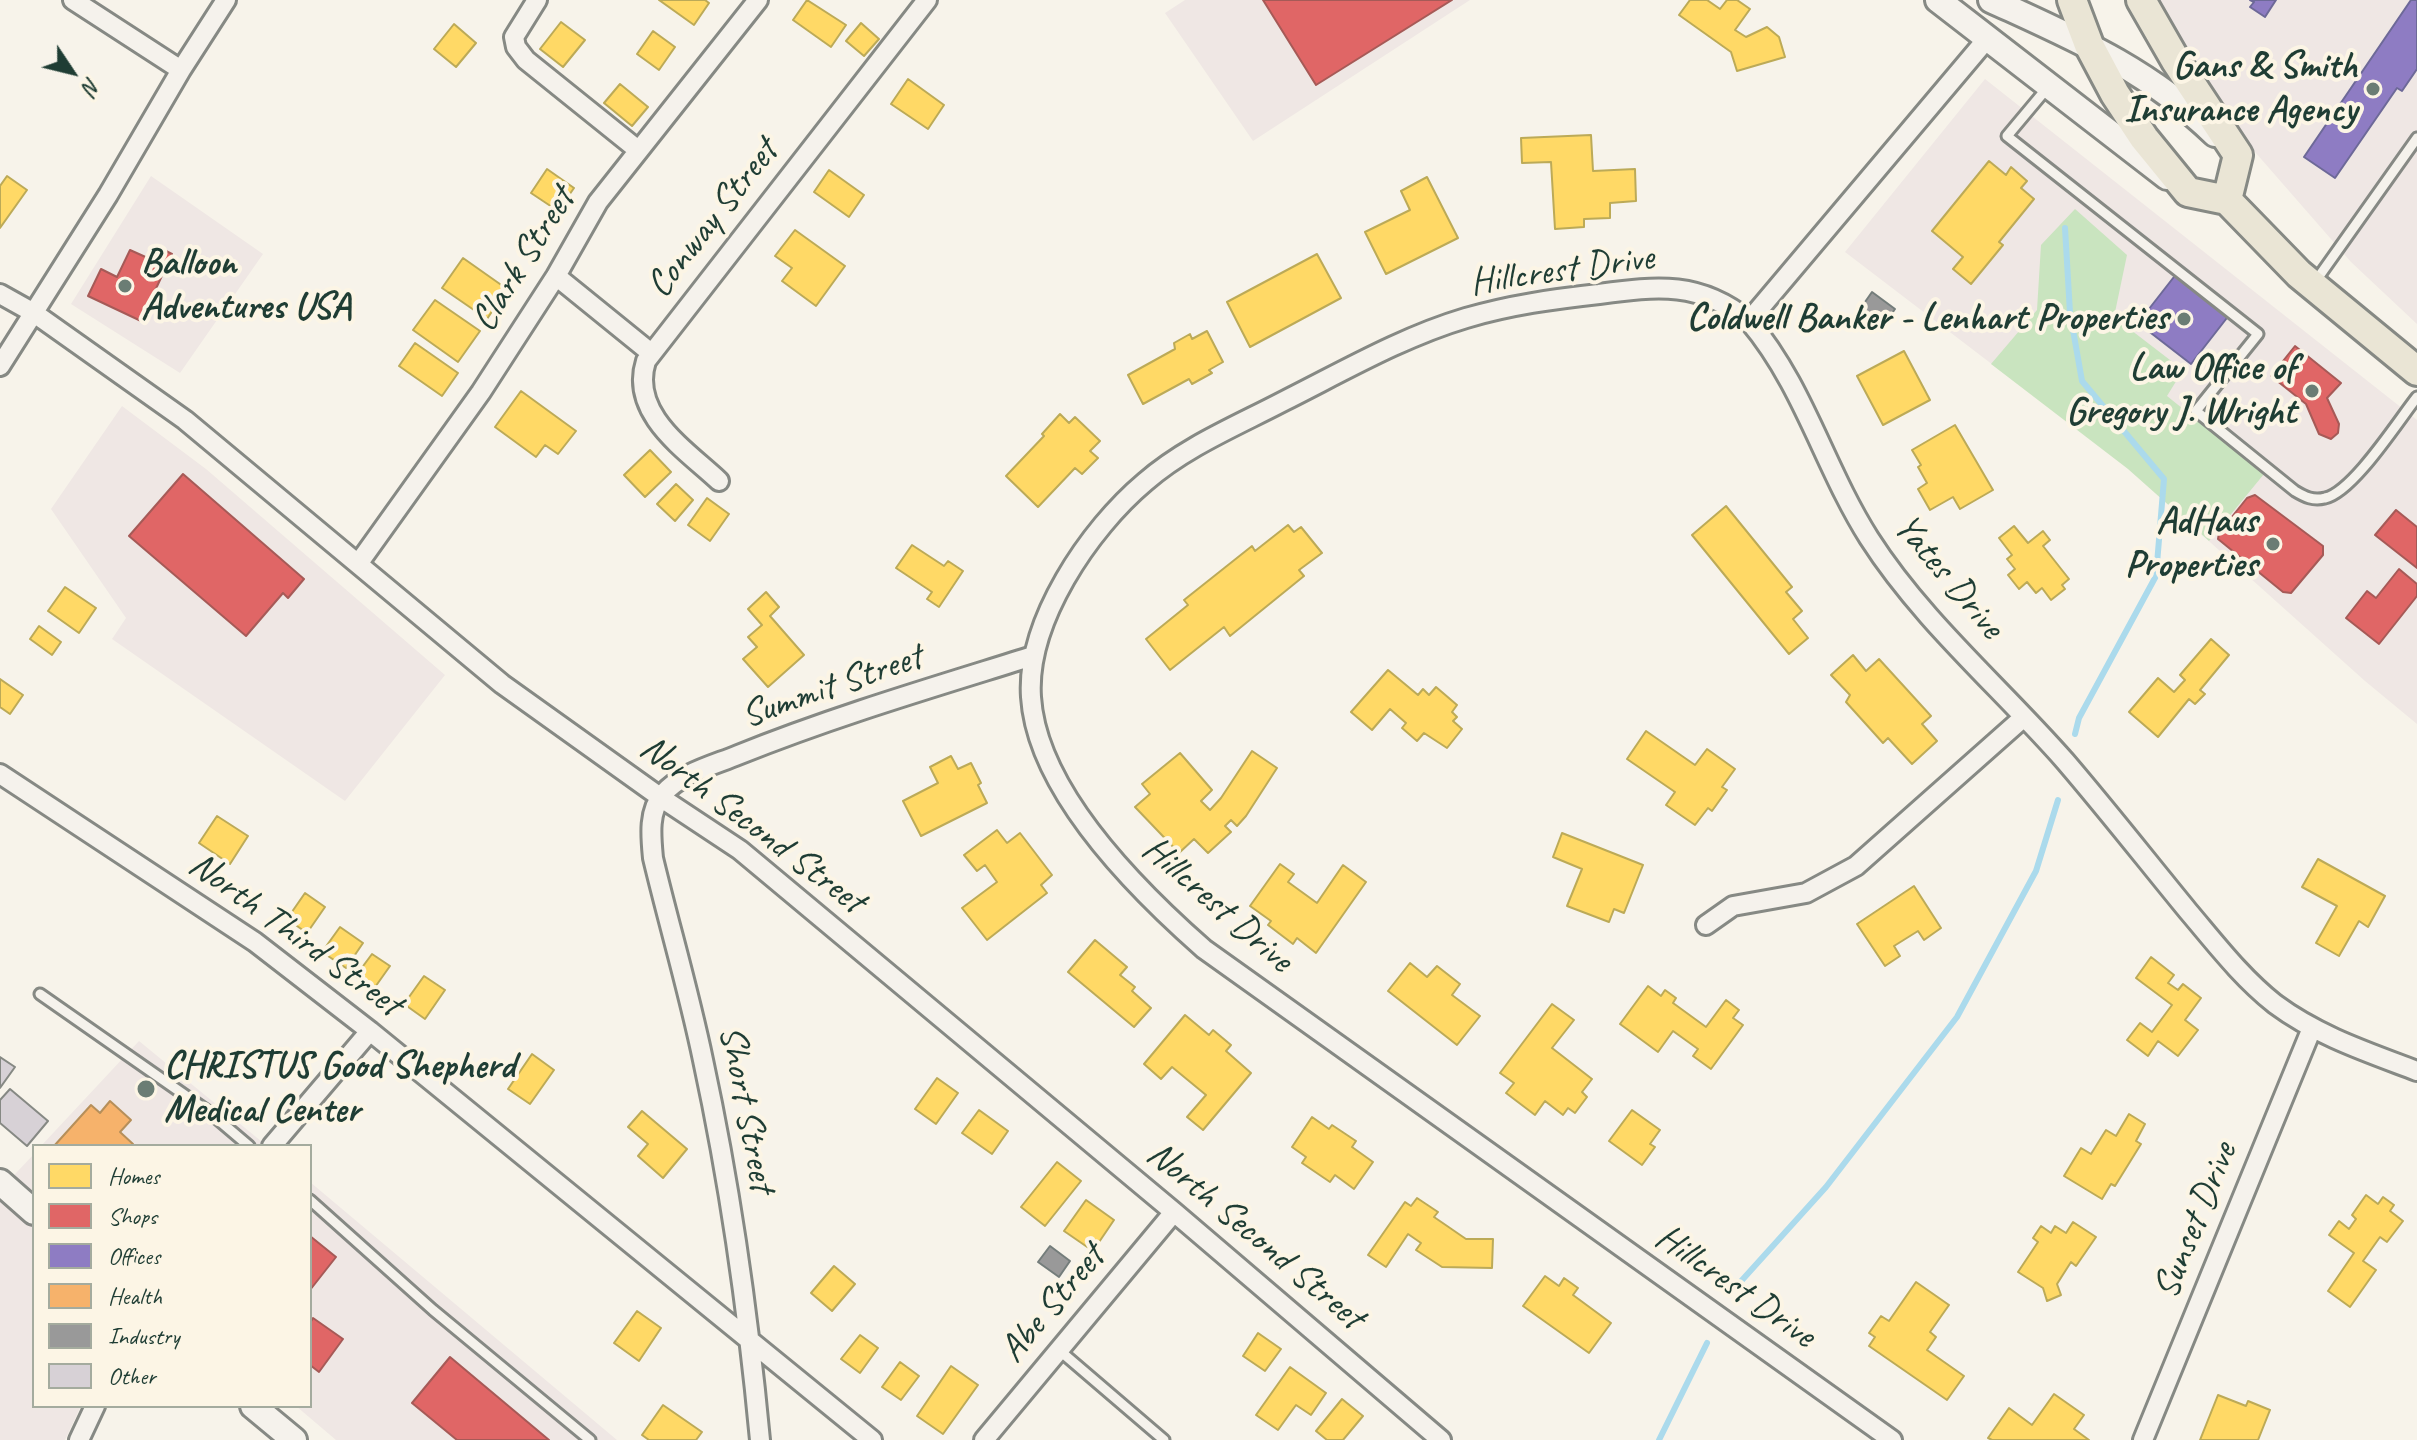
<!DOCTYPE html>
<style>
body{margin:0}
#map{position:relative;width:2417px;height:1440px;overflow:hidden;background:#f7f3ea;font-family:Caveat,sans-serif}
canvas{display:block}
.legend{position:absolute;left:32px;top:1144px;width:280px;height:264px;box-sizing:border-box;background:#fcf5e5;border:2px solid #a4ab9e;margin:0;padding:10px 14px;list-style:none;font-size:24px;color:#1f3d34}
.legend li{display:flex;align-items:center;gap:16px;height:40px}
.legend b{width:40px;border:2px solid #a4ab9e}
.north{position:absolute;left:32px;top:32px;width:80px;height:80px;-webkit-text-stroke:6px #fcf5e5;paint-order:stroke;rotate:125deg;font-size:22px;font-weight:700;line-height:32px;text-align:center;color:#1f3d34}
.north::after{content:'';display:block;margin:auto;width:28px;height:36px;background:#1f3d34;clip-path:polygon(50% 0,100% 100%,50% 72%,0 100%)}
</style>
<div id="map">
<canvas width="2417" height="1440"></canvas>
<ul class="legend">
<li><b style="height:22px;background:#ffd966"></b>Homes</li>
<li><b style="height:22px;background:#e06666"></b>Shops</li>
<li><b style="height:22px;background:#8e7cc3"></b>Offices</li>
<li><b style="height:22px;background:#f6b26b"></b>Health</li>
<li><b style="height:22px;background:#999"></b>Industry</li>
<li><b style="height:22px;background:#d7d1d6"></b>Other</li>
</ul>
<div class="north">N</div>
</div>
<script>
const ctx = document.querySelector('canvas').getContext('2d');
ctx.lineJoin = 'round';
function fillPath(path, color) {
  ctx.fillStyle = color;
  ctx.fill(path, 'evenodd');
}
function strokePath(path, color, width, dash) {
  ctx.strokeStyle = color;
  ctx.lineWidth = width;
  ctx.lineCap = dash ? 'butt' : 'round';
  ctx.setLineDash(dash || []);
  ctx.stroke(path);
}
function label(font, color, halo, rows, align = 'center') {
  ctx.font = font + ' Caveat,sans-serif';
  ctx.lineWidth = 8;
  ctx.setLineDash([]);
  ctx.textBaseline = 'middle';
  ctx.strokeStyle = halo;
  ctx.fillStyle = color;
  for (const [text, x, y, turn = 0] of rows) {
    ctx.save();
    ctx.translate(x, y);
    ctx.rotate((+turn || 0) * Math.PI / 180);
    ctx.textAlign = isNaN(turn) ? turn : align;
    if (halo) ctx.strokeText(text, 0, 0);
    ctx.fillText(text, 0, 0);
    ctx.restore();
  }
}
const built = new Path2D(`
 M1185,0h285l-217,141 -88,-128z
 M2155,0h262v324l-66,-62 -96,-110 -41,-56z
 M1985,79l432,341v304l-52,-43 -241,-216 -279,-213z
 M151,176l112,78 -83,119 -109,-69z
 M122,406l84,63 239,206 -100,126 -233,-162 14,-21 -75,-109z
 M139,1041l128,105h-226z
 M34,1154v252h47l-16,34h-65v-250z
 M310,1182l307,258h-281l-40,-34h14z`);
const green = new Path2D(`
 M2075,209l52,46 -13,62 69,53 -16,26 97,78 -55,67 -81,-72 -137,-105 46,-54 4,-65z`);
const homes = new Path2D(`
 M659,0h46l4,3 -15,22z
 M807,0l39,25 -15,22 -38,-27z
 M1690,0h17l13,9 7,-9h10l13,9 -15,21 11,7 21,-10 12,10 6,20 -48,14 -6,-19 -52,-37z
 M561,22l24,18 -22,27 -23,-18z
 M861,23l18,16 -15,17 -18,-15z
 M454,24l22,19 -20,24 -22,-18z
 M653,31l22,16 -16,23 -22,-16z
 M908,79l36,26 -16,24 -37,-25z
 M620,84l28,23 -16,19 -28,-23z
 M1591,135l2,36 42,-2 1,32 -26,2v15l-26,1v8l-29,2 -4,-67 -29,1 -1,-25z
 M1989,161l17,14 5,-8 16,14 -6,7 13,11 -35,43 4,3 -32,39 -18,-15 10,-12 -31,-26z
 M547,169l27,19 -16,23 -27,-18z
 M829,170l35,25 -15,22 -35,-25z
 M7,176l20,14 -27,38v-42z
 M1427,177l31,61 -72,36 -21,-42 45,-22 -9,-19z
 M795,230l50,36 -29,40 -34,-25 10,-13 -17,-12z
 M1317,254l24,44 -91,49 -23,-45z
 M463,258l44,31 -20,30 -45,-31z
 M435,300l45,31 -22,31 -45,-32z
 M1207,331l16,31 -14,8 3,3 -20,11 -3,-5 -46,25 -15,-29 47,-26 -1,-6 16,-9 2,5z
 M415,343l43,30 -16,23 -43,-30z
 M1904,351l26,49 -47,25 -26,-49z
 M521,391l55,40 -18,23 -13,-9 -9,12 -41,-30z
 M1060,414l9,9 6,-6 25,24 -10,10 8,7 -16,16 -7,-6 -37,39 -32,-31 38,-40 -2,-2z
 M1955,425l38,65 -33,19 -7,-12 -23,13 -12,-21 9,-6 -9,-16 3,-2 -9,-15z
 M650,450l21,22 -26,25 -21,-22z
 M676,484l17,16 -18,21 -18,-17z
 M707,498l22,16 -19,27 -22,-16z
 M1726,506l66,81 -6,5 16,19 -9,8 15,19 -19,16 -97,-119z
 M1288,525l6,7 7,-5 21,26 -23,17 5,6 -74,60 -6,-9 -54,43 -24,-31 42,-34 -4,-5 68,-54 3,5z
 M2014,526l14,17 15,-12 7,9 -7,6 26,33 -7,6 3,4 -14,11 -9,-12 -6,5 -9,-11 -8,7 -11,-14 7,-6 -8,-10 5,-4 -13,-17z
 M912,545l32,21 4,-5 15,10 -24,36 -12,-8 5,-7 -36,-24z
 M65,587l31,21 -17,25 -31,-22z
 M766,592l13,15 -9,9 34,39 -36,32 -25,-28 14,-12 -9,-10 14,-12 -14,-16z
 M39,626l22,16 -9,13 -22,-16z
 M2211,639l18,16 -29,35 5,4 -10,10 -6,-5 -31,38 -29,-25 29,-34 16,14 11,-12 -5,-5z
 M1853,655l13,16 13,-12 52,57 -9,8 15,17 -25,23 -24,-26 -5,5 -37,-41 4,-7 -19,-20z
 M1388,670l30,25 5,-6 6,6 7,-8 21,18 -5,7 5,5 -4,4 9,8 -15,19 -23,-15 -7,8 -15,-13 4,-5 -16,-14 -18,21 -21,-18z
 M0,679l23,16 -13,19 -10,-7z
 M1646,731l49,34 12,-16 28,20 -13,18 5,3 -15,21 -4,-3 -13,17 -29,-20 9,-13 -48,-33z
 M1252,751l25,17 -31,48 -9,10 -6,-6 -6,6 6,6 -23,21 -14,-14 -15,14 -44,-46 15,-13 -8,-10 38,-31 32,37 -11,11 9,9 11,-12z
 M951,756l7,13 13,-6 10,20 -3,2 9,18 -66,33 -18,-35 35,-18 -8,-16z
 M217,816l31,20 -18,28 -31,-21z
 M997,830l10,13 13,-10 32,42 -11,10 6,8 -60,47 -25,-32 35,-26 -12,-17 -8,6 -13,-16z
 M1562,833l81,32 -19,48 -10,-4 -5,13 -42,-16 15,-37 -29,-12z
 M2318,859l67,37 -17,31 -9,-6 -20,35 -23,-13 21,-37 -35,-19z
 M1280,864l14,10 -6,8 29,21 26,-38 23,17 -50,71 -19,-15 -4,6 -25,-19 3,-4 -21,-15z
 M1914,886l27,42 -17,12 -6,-9 -24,15 6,10 -15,10 -28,-42z
 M305,893l20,14 -18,26 -20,-14z
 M340,927l23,16 -17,25 -24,-16z
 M1095,940l32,27 -7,8 15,12 -3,4 19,17 -17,19 -66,-55z
 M372,954l18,12 -17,24 -18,-13z
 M2151,957l23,18 -6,8 10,7 5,-6 18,14 -16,22 13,10 -20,26 -20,-15 -10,15 -21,-16 13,-17 12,9 20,-27 -36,-27z
 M1410,963l17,14 10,-11 23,18 -8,11 28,21 -23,29 -69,-54z
 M424,976l21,14 -20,29 -21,-15z
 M1648,986l13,10 4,-6 11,8 -3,5 33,24 20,-27 13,10 -6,8 10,7 -32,44 -18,-13 5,-7 -25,-18 -15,21 -38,-28z
 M1552,1004l22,16 -22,28 40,31 -10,13 5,5 -12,16 -7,-5 -5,7 -18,-14 -10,14 -29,-22 8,-10 -14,-10z
 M1185,1015l24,20 4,-5 18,15 -5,6 25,22 -48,57 -16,-13 19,-22 -34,-28 -11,12 -17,-15z
 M532,1054l22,16 -24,34 -22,-15z
 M937,1078l21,15 -22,31 -21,-15z
 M979,1110l29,21 -16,23 -30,-21z
 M1632,1110l28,20 -10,14 5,3 -13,18 -33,-24z
 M642,1111l45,38 -24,29 -25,-22 10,-12 -20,-17z
 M2129,1114l16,10 -9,17 5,3 -26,42 -4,-2 -9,15 -38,-23 17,-28 10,6 15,-24 10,6z
 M1312,1117l17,12 3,-4 24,16 -4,6 21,15 -19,27 -19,-14 -5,7 -28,-19 4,-6 -14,-10z
 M1057,1162l24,19 -36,45 -24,-19z
 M2366,1195l12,9 5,-7 11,8 -4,6 13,10 -16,21 -7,-5 -17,24 13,9 -26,37 -22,-16 26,-38 -25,-18 10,-14 10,8 7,-10 -4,-4z
 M1417,1198l21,14 -4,5 32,22h27l-1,29 -50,-1 -26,-17 5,-7 -13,-9 -22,33 -18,-12 37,-53 6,4z
 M1086,1200l28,20 -21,31 -29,-20z
 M2073,1222l23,15 -20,29 -5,-4 -14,22 4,11 -14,6 -4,-13 -25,-16 20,-30 -5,-4 8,-12 10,7 4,-7 11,7z
 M834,1266l21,18 -23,27 -21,-18z
 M1545,1276l14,10 5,-8 14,10 -5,7 38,28 -22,30 -66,-47z
 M1916,1282l33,23 -19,27 6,5 -9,13 37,26 -17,24 -78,-54 6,-9 -6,-4 12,-17 8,5z
 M637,1311l24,17 -22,33 -25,-18z
 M1258,1333l23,16 -16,22 -22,-15z
 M860,1335l18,13 -18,25 -19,-14z
 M900,1362l19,14 -18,24 -19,-13z
 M951,1366l27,19 -35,49 -26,-18z
 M1290,1367l36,26 -15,22 -15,-10 -18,25 -22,-15z
 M2054,1394l30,21 -10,14 15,11h-97l-4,-2 21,-30 23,17z
 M2218,1395l28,11 2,-5 22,9 -12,30h-58z
 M1342,1399l21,17 -20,24h-16l-11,-9z
 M663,1405l39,27 -6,8h-47l-7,-5z`);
const shops = new Path2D(`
 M1263,0h189l-136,85z
 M156,246l16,8 -31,67 -53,-25 13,-27 16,8 13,-27 20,9z
 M2295,346l46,37 -14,15 12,26 -1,9 -7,6 -12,-5 -13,-30 -35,-28z
 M183,474l121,105 -16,19 -5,-5 -37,43 -117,-100z
 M2255,495l68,51v9l-32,38 -8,-1 -65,-53 1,-6 28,-35z
 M2396,510l21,17v41l-42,-33z
 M2399,569l18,15v12l-38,48 -33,-26 21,-27 9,7z
 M310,1236l26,21 -26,33z
 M313,1318l30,21 -24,33 -9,-7v-42z
 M450,1357l99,83h-92l-45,-37z`);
const offices = new Path2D(`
 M2250,0h26l-11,17 -15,-10 4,-5z
 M2411,0h6v69l-15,22 -5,-3 -62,90 -31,-21z
 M2177,273l53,41 -39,50 -53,-41z`);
const health = new Path2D(`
 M110,1101l21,19 -11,12 13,12 -1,2h-78l37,-41 9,8z`);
const industry = new Path2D(`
 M1872,292l23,17 -14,20 -23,-17z
 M1050,1246l20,15 -11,16 -21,-15z`);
const stream = new Path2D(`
 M2065,228l5,85 12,68 82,98 -8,97 -77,142 -4,16
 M1734,1289l92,-102 131,-170 79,-146 22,-71
 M1659,1440l48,-97`);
const building = new Path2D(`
 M0,1057l15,10 -15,21z
 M10,1089l38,32 -21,25 -27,-23v-23z`);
const lane = new Path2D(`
 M2048,87l-41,49 251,198 -62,77 99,80c10,6 18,10 30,7 28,-6 73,-77 92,-101
 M2315,282l102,-144
 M40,994l169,118 40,34
 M310,1200l123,110 157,130
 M1059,1350l105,90`);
const street = new Path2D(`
 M73,0l108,70
 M537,0l-23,37 2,10 10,13 112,90
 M1986,40l-237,281c55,65 75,146 120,217 53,83 131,149 196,223 42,49 82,100 123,150 28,33 53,66 87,93 43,32 92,48 142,67
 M556,276l95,77
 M0,294l34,19 151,107 317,264 158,113 80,53 434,362 267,228
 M1749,321c-49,-40 -91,-35 -150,-27 -45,5 -89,11 -133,24 -64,19 -124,54 -184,84 -46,24 -97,45 -137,80 -56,47 -119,140 -114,215 6,94 107,194 173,252l688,491
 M0,366l108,-171 73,-125 45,-70
 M719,481c-33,-31 -90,-67 -73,-120l281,-361
 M358,564l123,-172 75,-116 42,-74 160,-202
 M0,774l255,168 115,89 502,409
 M1706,925l27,-19 73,-13 50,-27 168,-149
 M272,1146l98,-115
 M79,1440l16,-34
 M760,1440c-12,-128 -30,-255 -57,-380 -14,-68 -34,-135 -50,-202 -2,-21 -5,-47 10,-64 18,-21 51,-29 75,-39 97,-39 196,-68 295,-99
 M984,1440l190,-228
 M2143,1440l169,-412`);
const secondary = new Path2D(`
 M1938,0l229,177
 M1991,0c85,39 155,68 224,134
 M0,1182l34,30
 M253,1406l41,34`);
const primary = new Path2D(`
 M2072,0l17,45 26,49 29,44 44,54 39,8 72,74 118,97
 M2141,0l35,61 62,94 -11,45`);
const markers = [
 [2373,89,8,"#6b7d74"],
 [125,286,8,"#6b7d74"],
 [2184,319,8,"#6b7d74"],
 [2312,391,8,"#6b7d74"],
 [2273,544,8,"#6b7d74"],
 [146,1089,10,"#6b7d74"]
];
const poiNames = [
 ["Gans & Smith",2357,67],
 ["Insurance Agency",2357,111],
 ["Balloon",141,264,"left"],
 ["Adventures USA",141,308,"left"],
 ["Coldwell Banker - Lenhart Properties",2168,319],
 ["Law Office of",2296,369],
 ["Gregory J. Wright",2296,413],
 ["AdHaus",2257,522],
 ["Properties",2257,566],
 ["CHRISTUS Good Shepherd",164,1067,"left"],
 ["Medical Center",164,1111,"left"]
];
const streetNames = [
 ["Conway Street",713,219,-52],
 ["Clark Street",524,260,-58],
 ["Hillcrest Drive",1562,271,-8],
 ["Yates Drive",1948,577,50],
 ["Summit Street",832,687,-19],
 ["North Second Street",752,825,37],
 ["Hillcrest Drive",1217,905,41],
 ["North Third Street",295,935,36],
 ["Short Street",746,1109,79],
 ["Sunset Drive",2196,1221,-68],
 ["North Second Street",1255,1236,40],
 ["Hillcrest Drive",1735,1287,35],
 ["Abe Street",1053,1304,-50]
];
fillPath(built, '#efe7e4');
fillPath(green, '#c9e4bf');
fillPath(homes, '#ffd966');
strokePath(homes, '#bcaa57', 2);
fillPath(shops, '#e06666');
strokePath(shops, '#a65a57', 2);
fillPath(offices, '#8e7cc3');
strokePath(offices, '#6d6998', 2);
fillPath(health, '#f6b26b');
strokePath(health, '#b68f5a', 2);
fillPath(industry, '#999');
strokePath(industry, '#747d7b', 2);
strokePath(stream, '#abdaec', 6);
fillPath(building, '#d7d1d6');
strokePath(building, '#868984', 2);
strokePath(lane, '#868984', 15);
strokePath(street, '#868984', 24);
strokePath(secondary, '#868984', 30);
strokePath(primary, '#868984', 34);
strokePath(lane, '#f5f2ec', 9);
strokePath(street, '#f5f2ec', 18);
strokePath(secondary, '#f5f2ec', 24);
strokePath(primary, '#eae5d5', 28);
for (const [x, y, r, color] of markers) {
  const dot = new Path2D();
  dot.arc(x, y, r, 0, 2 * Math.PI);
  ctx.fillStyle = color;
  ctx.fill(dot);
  strokePath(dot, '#fcf5e5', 3);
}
label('bold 38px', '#1f3d34', '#fcf5e5', poiNames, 'right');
label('38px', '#1f3d34', '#fcf5e5', streetNames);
</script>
